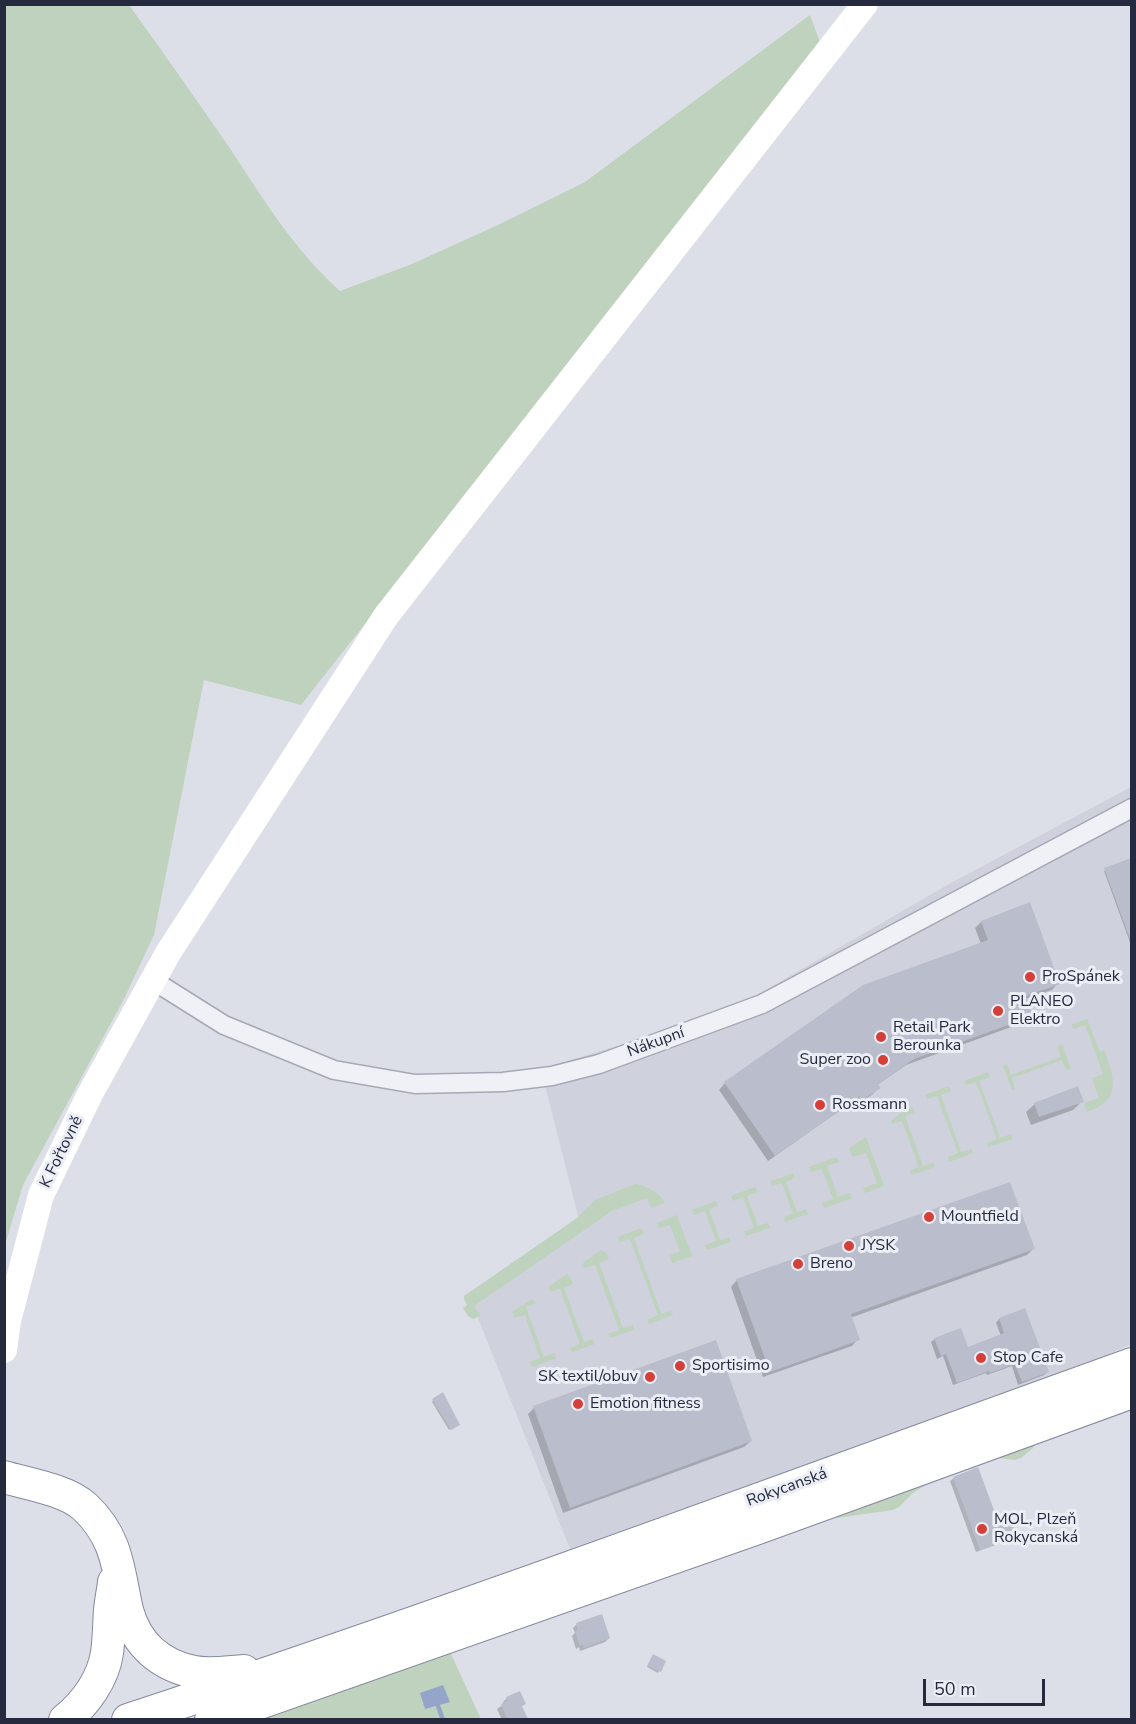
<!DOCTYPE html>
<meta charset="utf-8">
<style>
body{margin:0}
#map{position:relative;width:1136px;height:1724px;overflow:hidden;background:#dddfe8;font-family:"Nunito Sans",sans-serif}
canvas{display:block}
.frame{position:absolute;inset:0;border:6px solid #252a3f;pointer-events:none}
.scale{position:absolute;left:923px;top:1679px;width:122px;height:27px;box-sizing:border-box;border:3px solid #252a3f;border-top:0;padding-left:8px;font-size:18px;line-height:21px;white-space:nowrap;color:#252a3f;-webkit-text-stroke:4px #eceef5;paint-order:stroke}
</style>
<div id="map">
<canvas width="1136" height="1724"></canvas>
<div class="frame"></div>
<div class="scale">50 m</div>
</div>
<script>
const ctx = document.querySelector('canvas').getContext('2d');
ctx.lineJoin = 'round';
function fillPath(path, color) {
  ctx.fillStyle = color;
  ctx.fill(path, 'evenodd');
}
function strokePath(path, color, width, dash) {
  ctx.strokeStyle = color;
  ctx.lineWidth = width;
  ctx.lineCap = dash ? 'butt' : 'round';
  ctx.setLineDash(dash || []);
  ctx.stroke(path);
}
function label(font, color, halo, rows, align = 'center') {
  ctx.font = font + ' "Nunito Sans",sans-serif';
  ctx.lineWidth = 6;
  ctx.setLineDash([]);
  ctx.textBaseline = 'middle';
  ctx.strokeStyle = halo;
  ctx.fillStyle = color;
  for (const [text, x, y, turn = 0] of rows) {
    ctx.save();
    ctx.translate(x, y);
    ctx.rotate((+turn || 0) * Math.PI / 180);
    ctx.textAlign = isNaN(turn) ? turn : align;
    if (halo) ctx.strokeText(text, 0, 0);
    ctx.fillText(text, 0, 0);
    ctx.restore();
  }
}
const built = new Path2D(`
 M1131,787v557l-40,19 -521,186 -100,-251 109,-78 -38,-151 185,-56 223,-129z`);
const green = new Path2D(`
 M5,5h124c34,47 67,94 100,142 33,50 65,103 111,144l72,-27 88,-40 85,-42 225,-167 11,30 -520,660 -97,-25 -50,255 -30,64 -101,186 -18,60z
 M1087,1019l13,33 4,-2c11,28 18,50 -17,62l-3,-9 15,-5 -7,-20 11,-4 -18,-49 -12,4 -1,-5z
 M1062,1044l9,25 -5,1 -4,-10 -50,18 3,11 -3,1 -9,-24 4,-2 4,11 50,-18 -4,-11z
 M988,1072l2,5 -11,4 21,57 11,-4 2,5 -25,8 -1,-4 10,-4 -21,-57 -10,3 -2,-4z
 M949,1086l2,5 -10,4 20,57 11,-3 1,4 -24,9 -1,-5 10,-4 -21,-57 -10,3 -2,-4z
 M913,1107l2,5 -10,4 18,50 10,-3 2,4 -24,8 -2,-4 10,-4 -17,-46 -10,3 -1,-3 15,-12z
 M866,1137l18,49 -19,7 -2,-5 14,-5 -11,-30 -14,4 -3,-9z
 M837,1157l2,5 -12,4 11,31 12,-4 2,5 -28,10 -2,-5 11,-4 -11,-30 -11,3 -2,-5z
 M793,1173l2,5 -9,4 11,30 9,-3 2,5 -23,8 -1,-5 9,-4 -11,-30 -10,3 -1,-5z
 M636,1184c11,2 24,9 29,19l-14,5 -4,-10 -35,13 -138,95 7,10 -8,3 -5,-3 -5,-8 4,-3 -3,-6v-3l113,-78 18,-18z
 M755,1187l2,5 -10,4 11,30 10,-3 2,5 -24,8 -2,-5 10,-3 -11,-31 -10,4 -2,-5z
 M716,1201l2,5 -9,3 11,31 9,-3 2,5 -24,8 -2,-5 11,-4 -11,-30 -11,4 -2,-5z
 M677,1215l15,41 -20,7 -3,-7 11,-5 -10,-26 -11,3 -2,-5z
 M642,1228l2,6 -10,4 27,76 10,-3 2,4 -24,9 -2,-4 11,-5 -28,-76 -10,3 -2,-5z
 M601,1250l6,3 2,6 -10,4 24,65 10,-3 1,5 -24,8 -2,-4 11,-4 -24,-65 -11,3 -1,-5z
 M567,1274l4,4 2,6 -9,4 20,54 9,-3 2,5 -23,8 -2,-4 10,-4 -20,-55 -10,3 -2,-5z
 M532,1299l4,4 -10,4 18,50 11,-4 1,5 -24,9 -2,-5 10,-4 -15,-43 -11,3 -2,-6z
 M1041,1438l-9,11 -11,9 -6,2 -17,-2 -70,26 -14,8 -15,15 -6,3 -56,8 -1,-7z
 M450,1652l31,67 -218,1z`);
const water = new Path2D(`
 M443,1685l7,17 -25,7 -5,-16z`);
const shadow = new Path2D(`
 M1132,860v88l-28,-77z
 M981,922l77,61 -6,7 -27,9 6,17 -6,6 -119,43 -29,20 2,2 -6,7 -18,12 -3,-4 -84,59 -49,-71 6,-7 139,-96 117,-43 -6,-16z
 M1082,1101l-9,9 -42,15 -5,-13 9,-8z
 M1033,1249l-6,6 -177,63 8,21 -6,7 -89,31 -32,-90 6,-7z
 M1025,1310l22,62 -3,3 -26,10 -6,-19 -25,9 -1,-2 -33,12 -10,-29 -6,3 -6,-17 4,-3 32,9 34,-12 -5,-13 3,-4z
 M433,1400l24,26 -8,4 -17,-28z
 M534,1408l217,33 -7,6 -181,66 -35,-99z
 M954,1478l43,45 18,13 -3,3 -36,13 -26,-71z
 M577,1624l32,14 -4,4 -25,9 -1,-4 -3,2 -4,-13 3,-3 -2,-5z
 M652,1658l7,13 -1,2 -11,-6z
 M507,1698l17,6 -3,3 5,13h-24l-5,-11 7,-5 -1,-2z`);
const stream = new Path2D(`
 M438,1706l5,14`);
const building = new Path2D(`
 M1131,858v80l-1,1 -26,-71z
 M1030,902l30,82 -34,12 7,20 -119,43 -36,25 3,4 -20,13 -2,-4 -84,59 -51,-74 139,-97 125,-45 -7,-19z
 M1078,1086l6,16 -45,15 -5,-14z
 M1010,1182l25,67 -184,65 9,26 -90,32 -34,-93z
 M1025,1308l24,64 -27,10 -7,-18 -25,9 -1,-2 -32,12 -11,-29 -5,2 -7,-18 27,-10 7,19 36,-14 -5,-15z
 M716,1340l36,101 -182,67 -37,-102z
 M443,1392l17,33 -9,5 -19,-31z
 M978,1467l20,54 12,-5 7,21 -37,13 -27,-73z
 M602,1614l8,24 -26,10 -1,-4 -3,2 -5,-15 3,-1 -2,-7z
 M653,1654l13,7 -5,11 -14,-6z
 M520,1691l6,13 -4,2 6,13h-21l-6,-15 7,-3 -2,-4z`);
const street = new Path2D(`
 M154,981l70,44 110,45 81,14 88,-2 49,-6 47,-12 163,-60 370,-196`);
const secondary = new Path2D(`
 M4,1350l4,-29 33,-126 49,-101 78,-141 218,-337 479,-612`);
const highway = new Path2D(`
 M4,1477c24,7 63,13 81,30 33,31 33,63 42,103 9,34 33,55 67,62 15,3 34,0 50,-1
 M65,1720c21,-17 38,-41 42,-67 2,-14 2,-29 3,-43 1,-10 3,-19 4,-28
 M128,1720c337,-111 670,-236 1004,-356
 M211,1720l547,-192 374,-136`);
const markers = [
 [1030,977,6,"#d53f39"],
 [998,1011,6,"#d53f39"],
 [881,1037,6,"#d53f39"],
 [883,1060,6,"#d53f39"],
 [820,1105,6,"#d53f39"],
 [929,1217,6,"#d53f39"],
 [849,1246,6,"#d53f39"],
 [798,1264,6,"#d53f39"],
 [981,1358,6,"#d53f39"],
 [680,1366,6,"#d53f39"],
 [650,1377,6,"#d53f39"],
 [578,1404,6,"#d53f39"],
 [982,1529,6,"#d53f39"]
];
const poiNames = [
 ["ProSpánek",1042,977],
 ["PLANEO",1010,1002],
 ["Elektro",1010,1020],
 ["Retail Park",893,1028],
 ["Berounka",893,1046],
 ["Super zoo",871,1060,"right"],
 ["Rossmann",832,1105],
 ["Mountfield",941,1217],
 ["JYSK",861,1246],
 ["Breno",810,1264],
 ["Stop Cafe",993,1358],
 ["Sportisimo",692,1366],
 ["SK textil/obuv",638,1377,"right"],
 ["Emotion fitness",590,1404],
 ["MOL, Plzeň",994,1520],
 ["Rokycanská",994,1538]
];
const streetNames = [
 ["Nákupní",656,1043,-20],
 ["K Fořtovně",62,1152,-64],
 ["Rokycanská",787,1488,-20]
];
fillPath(built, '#cfd1dd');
fillPath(green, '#bfd2bd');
fillPath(water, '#95a5ca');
fillPath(shadow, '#0003');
strokePath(stream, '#95a5ca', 4.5);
fillPath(building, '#babdcb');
strokePath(street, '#a6a9b5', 21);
strokePath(highway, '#83899f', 34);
strokePath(street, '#f0f1f6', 18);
strokePath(secondary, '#fff', 26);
strokePath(highway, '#fff', 32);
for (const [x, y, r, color] of markers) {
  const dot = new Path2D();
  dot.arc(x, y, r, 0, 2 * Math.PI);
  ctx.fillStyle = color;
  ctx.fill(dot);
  strokePath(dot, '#eceef5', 2);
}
label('16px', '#252a3f', '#eceef5', poiNames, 'left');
label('16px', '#252a3f', '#eceef5', streetNames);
</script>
